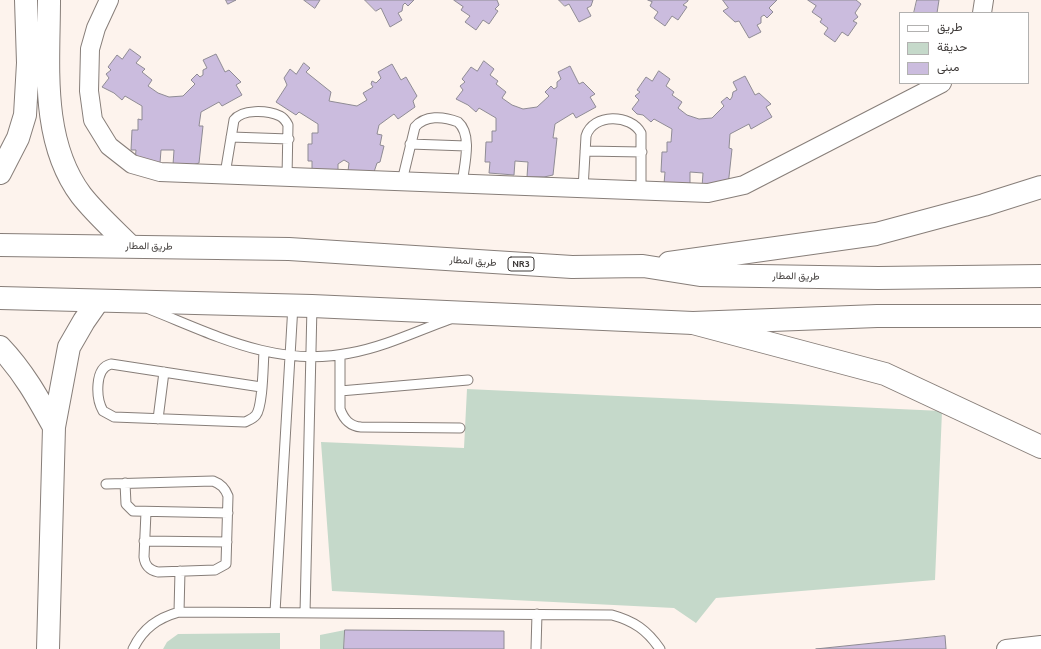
<!DOCTYPE html>
<meta charset="utf-8">
<style>
body{margin:0}
#map{position:relative;width:1041px;height:649px;overflow:hidden;background:#fdf3ed;font-family:Ubuntu,Vazirmatn,sans-serif}
canvas{display:block}
.legend{position:absolute;left:899px;top:12px;width:130px;height:72px;box-sizing:border-box;background:#fff;border:1px solid #b2b1b0;margin:0;padding:5px 7px;list-style:none;font-size:12px;color:#3f3b39}
.legend li{display:flex;align-items:center;gap:8px;height:20px}
.legend b{width:20px;border:1px solid #b2b1b0}
</style>
<div id="map">
<canvas width="1041" height="649"></canvas>
<ul class="legend">
<li><b style="height:5px;background:#fff"></b>طريق</li>
<li><b style="height:11px;background:#c5d9ca"></b>حديقة</li>
<li><b style="height:11px;background:#cbbcde"></b>مبنى</li>
</ul>
</div>
<script>
const ctx = document.querySelector('canvas').getContext('2d');
ctx.lineJoin = 'round';
function fillPath(path, color) {
  ctx.fillStyle = color;
  ctx.fill(path, 'evenodd');
}
function strokePath(path, color, width, dash) {
  ctx.strokeStyle = color;
  ctx.lineWidth = width;
  ctx.lineCap = dash ? 'butt' : 'round';
  ctx.setLineDash(dash || []);
  ctx.stroke(path);
}
function label(font, color, halo, rows, align = 'center') {
  ctx.font = font + ' Ubuntu,Vazirmatn,sans-serif';
  ctx.lineWidth = 3.5;
  ctx.setLineDash([]);
  ctx.textBaseline = 'middle';
  ctx.strokeStyle = halo;
  ctx.fillStyle = color;
  for (const [text, x, y, turn = 0] of rows) {
    ctx.save();
    ctx.translate(x, y);
    ctx.rotate((+turn || 0) * Math.PI / 180);
    ctx.textAlign = isNaN(turn) ? turn : align;
    if (halo) ctx.strokeText(text, 0, 0);
    ctx.fillText(text, 0, 0);
    ctx.restore();
  }
}
const green = new Path2D(`
 M467,389l475,22 -7,169 -219,18 -20,25 -22,-15 -342,-17 -11,-149 143,6z
 M345,630l-1,19h-24v-14z
 M280,633v16h-117l4,-7 11,-8z`);
const building = new Path2D(`
 M226,0h10l-8,4z
 M304,0h16l-5,8z
 M365,0h49l-6,6 -3,-3 -2,2 -1,6 -4,2 4,7 -12,7 -9,-19 -5,3z
 M454,0h43l2,5 -4,4 3,2 -9,13 -6,-4 -7,10 -11,-8 5,-6 -9,-6 2,-3z
 M559,0h34l-2,6 -4,2 4,8 -12,6 -10,-18 -4,2z
 M648,0h40v1l-5,4 4,2 -9,13 -6,-4 -7,10 -11,-8 4,-6 -8,-6 2,-4z
 M723,0h54l-8,8 4,4 -6,6 -3,-3 -3,2v6l-4,2 4,7 -12,6 -10,-17 -4,1 -12,-11 5,-3z
 M808,0h48l5,4 -6,9 3,4 -5,4 4,2 -9,13 -6,-4 -7,10 -11,-8 4,-6 -8,-6 2,-3 -10,-7 4,-6z
 M917,0h22l-2,13h-23z
 M130,49l11,8 -5,6 9,6 -3,3 10,8 -4,6 10,7 11,4 14,-1 12,-12 -4,-4 6,-6 3,3 3,-2v-5l4,-2 -4,-8 13,-6 9,18 4,-2 12,12 -5,3 6,10 -20,11 -3,-4 -18,10 -2,14h4l-4,37 -10,3 -16,-1 1,-15h-13l-1,13 -25,-2 1,-11h-5l1,-20h6v-11l4,1v-14l-17,-10 -3,4 -8,-7 -12,-6 7,-9 -3,-4 5,-4 -3,-3 9,-12 5,4z
 M484,61l10,8 -4,6 8,6 -2,3 10,8 -4,6 10,7 11,4 14,-2 12,-11 -4,-4 6,-6 3,3 3,-2v-5l4,-3 -3,-7 12,-6 9,18 4,-2 12,12 -5,3 6,10 -20,11 -3,-5 -18,11 -2,14h4l-4,37 -9,2h-17l1,-15 -13,-1 -1,14 -25,-2 1,-11h-5l1,-20h6v-11h4v-13l-17,-10 -3,4 -8,-7 -12,-6 7,-9 -3,-4 5,-4 -3,-3 9,-12 6,4z
 M304,63l6,5 -4,4 25,20 -2,9 28,5 10,-6 -4,-7 10,-6 -2,-3 1,-3 4,2 5,-5 -3,-6 14,-8 9,16 5,-3 11,19 -4,5 2,6 -17,12 -4,-5 -15,11 -2,9 5,1 -2,10 4,1 -4,16 -3,1 -3,9 -26,-1 1,-8 -5,-3 -6,4v8l-26,-1v-10h-4v-17h4v-11h6v-9l-19,-12 -3,3 -20,-13 11,-17 -3,-7 6,-9 6,5z
 M659,71l11,8 -4,7 8,6 -2,3 10,7 -4,6 9,7 12,4 13,-1 12,-12 -3,-4 6,-5 3,3 2,-3 1,-5 4,-2 -4,-8 12,-6 10,19 4,-2 12,11 -5,3 6,10 -21,12 -2,-5 -19,10 -1,14 3,1 -4,37 -26,1 1,-14 -13,-1v13l-26,-1 1,-12h-4l1,-20h5v-10h4l1,-13 -18,-10 -3,3 -8,-7 -6,-1 -5,-5 7,-9 -4,-4 5,-4 -3,-2 9,-13 6,4z
 M345,630l159,1v18h-160z
 M945,636l1,13h-130z`);
const service = new Path2D(`
 M231,137l58,2
 M410,144l56,2
 M585,151l57,1
 M225,174l9,-54c8,-11 33,-10 46,-4 4,2 6,5 8,9l-1,52
 M402,181l13,-54c10,-12 28,-11 43,-5 15,13 6,44 4,62
 M583,189l3,-53c7,-23 45,-22 55,-3v58
 M149,309c66,26 127,59 201,44 34,-6 67,-22 100,-34
 M340,355v54c4,11 10,17 21,18l99,1
 M261,387l-150,-23c-17,4 -15,35 -8,47l11,6 131,5c4,-2 8,-3 11,-7 7,-9 7,-50 8,-63
 M340,391l128,-11
 M158,419l6,-47
 M125,483l1,21 7,7 95,2
 M106,484l107,-3c8,3 12,7 15,15l-2,68 -11,6 -57,2c-9,-2 -13,-6 -14,-15l2,-45
 M144,541l83,1
 M179,612l1,-41
 M275,612l18,-307
 M305,613l7,-307
 M133,649c10,-21 25,-31 46,-37l433,3c22,6 35,15 48,34
 M536,649l1,-35`);
const minor = new Path2D(`
 M109,0l-13,28 -6,21 -1,42 4,29 16,26 23,18 28,8 548,21 36,-8 198,-102
 M982,13l2,-13
 M1006,649l35,-4`);
const tertiary = new Path2D(`
 M0,347c23,24 38,51 54,80
 M48,649l6,-222 15,-80 15,-26 14,-20`);
const secondary = new Path2D(`
 M49,0c0,64 -9,140 32,195 14,18 32,34 48,50
 M0,173l18,-35 7,-23 3,-52 -2,-63`);
const trunk = new Path2D(`
 M0,245l289,4 283,18 71,-1 57,9 178,3 163,-2
 M669,263l207,-29 108,-29 57,-18
 M0,298l312,8 381,17 184,-7h164`);
const motorway = new Path2D(`
 M693,323l192,51 156,73`);
const shields = [
 [521,264,26]
];
const shieldNames = [
 ["NR3",521,264]
];
const streetNames = [
 ["طريق المطار",149,246,1],
 ["طريق المطار",473,261,4],
 ["طريق المطار",796,276,1]
];
fillPath(green, '#c5d9ca');
fillPath(building, '#cbbcde');
strokePath(building, '#8f8b94', 1);
strokePath(service, '#877e79', 11);
strokePath(minor, '#877e79', 20);
strokePath(tertiary, '#877e79', 24);
strokePath(secondary, '#877e79', 24);
strokePath(trunk, '#877e79', 24);
strokePath(motorway, '#877e79', 24);
strokePath(service, '#fff', 9);
strokePath(minor, '#fff', 18);
strokePath(tertiary, '#fff', 22);
strokePath(secondary, '#fff', 22);
strokePath(trunk, '#fff', 22);
strokePath(motorway, '#fff', 22);
for (const [x, y, w] of shields) {
  const box = new Path2D();
  box.roundRect(x - w / 2, y - 7, w, 14, 3);
  ctx.fillStyle = '#fff';
  ctx.fill(box);
  strokePath(box, '#3f3b39', 1);
}
label('bold 9px', '#3f3b39', null, shieldNames);
label('10px', '#3f3b39', '#fff', streetNames);
</script>
